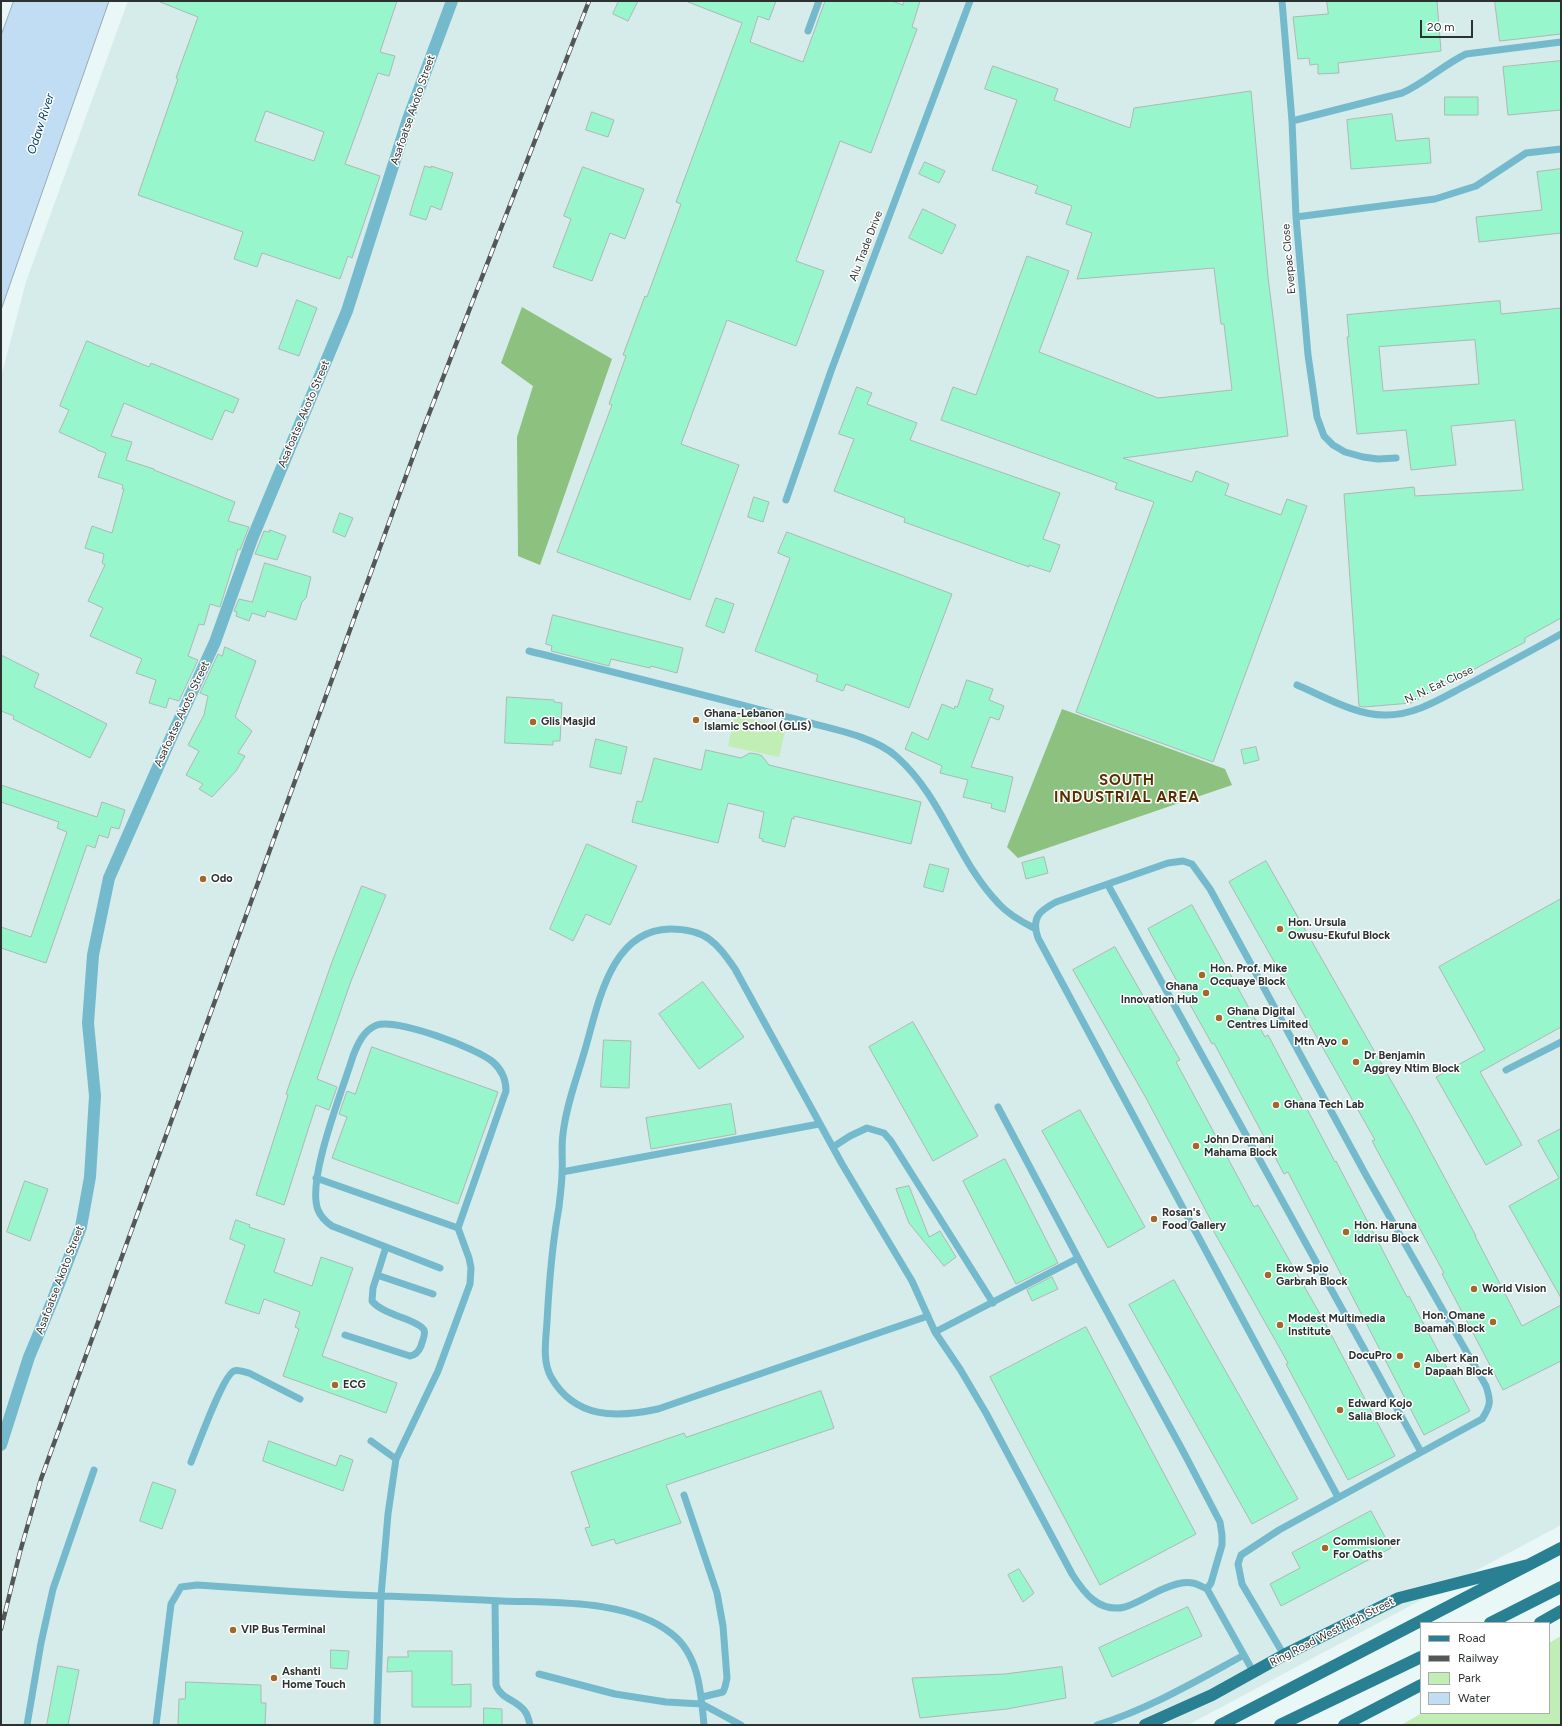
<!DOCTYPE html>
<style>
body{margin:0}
#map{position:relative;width:1562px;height:1726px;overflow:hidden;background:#e9f7f6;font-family:Figtree,sans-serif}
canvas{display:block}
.frame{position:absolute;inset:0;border:2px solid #2c3231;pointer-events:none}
.legend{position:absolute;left:1420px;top:1622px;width:130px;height:92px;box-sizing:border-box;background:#fff;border:1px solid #abadad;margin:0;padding:5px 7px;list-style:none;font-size:12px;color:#2c3231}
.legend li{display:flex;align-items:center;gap:8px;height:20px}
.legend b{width:20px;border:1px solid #abadad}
.scale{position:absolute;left:1420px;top:20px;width:53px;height:18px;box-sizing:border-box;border:2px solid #2c3231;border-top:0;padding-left:5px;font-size:12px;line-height:14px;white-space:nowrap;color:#2c3231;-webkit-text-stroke:3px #fff;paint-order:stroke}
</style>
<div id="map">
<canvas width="1562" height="1726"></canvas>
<div class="frame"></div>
<ul class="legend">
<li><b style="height:5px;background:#298093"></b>Road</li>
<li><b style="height:5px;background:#515857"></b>Railway</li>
<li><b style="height:11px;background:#c0eeb4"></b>Park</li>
<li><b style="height:11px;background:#c0ddf3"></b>Water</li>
</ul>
<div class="scale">20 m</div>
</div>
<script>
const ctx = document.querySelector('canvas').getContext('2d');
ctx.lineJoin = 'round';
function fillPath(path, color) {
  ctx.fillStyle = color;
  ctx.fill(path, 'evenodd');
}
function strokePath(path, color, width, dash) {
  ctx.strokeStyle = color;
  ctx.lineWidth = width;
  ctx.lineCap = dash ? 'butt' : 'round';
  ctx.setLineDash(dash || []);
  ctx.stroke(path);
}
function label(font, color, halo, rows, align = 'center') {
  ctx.font = font + ' Figtree,sans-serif';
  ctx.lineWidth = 3;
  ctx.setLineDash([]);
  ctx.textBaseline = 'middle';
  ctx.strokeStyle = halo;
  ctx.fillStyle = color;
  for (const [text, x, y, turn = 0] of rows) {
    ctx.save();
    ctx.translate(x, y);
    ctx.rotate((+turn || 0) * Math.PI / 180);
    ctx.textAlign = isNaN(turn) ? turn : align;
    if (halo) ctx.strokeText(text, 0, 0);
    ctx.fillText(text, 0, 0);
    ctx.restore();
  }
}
const built = new Path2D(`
 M128,1h1433v1524l-373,200h-1187v-1348l25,-95z`);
const green = new Path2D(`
 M735,715l51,12 -7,30 -51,-11z
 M1561,1636v89h-160l21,-12h127v-70z`);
const forest = new Path2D(`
 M522,307l90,52 -72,206 -22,-9 -1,-119 16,-51 -32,-23z
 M1062,709l163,60 7,16 -214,73 -11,-11z`);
const water = new Path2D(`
 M14,1h95l-108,309v-274z`);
const building = new Path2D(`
 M160,1h237l-17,51 15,4 -6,20 -11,-3 -33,91 35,12 -28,82 -4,-2 -8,23 -78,-26 -5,14 -23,-8 9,-27 -105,-37 40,-116 -2,-1 22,-61 -38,-15zM266,111l58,21 -10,29 -59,-20z
 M619,1h19l-10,20 -15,-7z
 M688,1h88l-7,19 -11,-4 -8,26 53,20 22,-61h67l11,4 1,-4h16l-8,26 5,2 -46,124 -31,-12 -44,120 28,10 -28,75 -69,-26 -46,124 58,21 -49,135 -133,-48 55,-147 -3,-1 17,-48 -3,-1 22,-59 2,1 34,-93 -5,-2 66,-179 -54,-21z
 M1327,1h110l4,50 -103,12 1,10 -21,1v-10l-8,1 -1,-7 -11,1 -5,-42 35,-3z
 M1495,1h66v33l-61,7z
 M1561,61v49l-53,5 -5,-48z
 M993,66l65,23 -4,11 76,28 4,-20 117,-17 17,186 20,159 -165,22 69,24 4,-11 33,13 -4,11 56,20 6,-16 20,7 -94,256 -137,-50 78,-210 -39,-13 2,-6 -176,-63 12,-33 23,8 51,-139 42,15 -30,81 119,46 74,-8 -8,-66h-3l-7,-56 -137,11 15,-46 -26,-9 6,-18 -37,-13 3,-7 -46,-16 25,-70 -32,-11z
 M1445,97h33v18h-33z
 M592,112l22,8 -6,17 -22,-7z
 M1392,114l4,27 33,-3 2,25 -80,6 -4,-49z
 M925,162l20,9 -6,12 -20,-9z
 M425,166l6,2v-2l22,7 -12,37 -10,-4 -5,14 -16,-5z
 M583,167l61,22 -19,50 -15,-6 -18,48 -39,-14 18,-48 -7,-3z
 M1561,169v64l-82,9 -3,-25 66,-7 -5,-38z
 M923,209l33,16 -14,29 -33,-16z
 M297,300l20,8 -18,48 -20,-7z
 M1500,301l1,13 60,-6v310l-36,20v4l-114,61 -47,4 -5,-1 -15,-212 70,-7 1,9 108,-6 -8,-70 -64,6 5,39 -45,5 -5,-40 -49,4 -10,-97h2l-2,-22zM1475,340l4,44 -96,7 -4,-44z
 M87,341l62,26 2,-4 88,36 -6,14 -8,-3 -13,30 -88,-37 -13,33 21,6 -6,18 28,9v1l81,32 -7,19 21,6 -9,23 -2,-1 -18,58 -10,-3 -6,21 -5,-1 -11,32 10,4 -19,41 -10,-3 -3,10 -17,-5 7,-23 -20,-7 6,-14 -52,-23 13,-28 -15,-7 17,-36 -3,-2 2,-9 -19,-6 7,-22 20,7 12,-44h-2l1,-4 -25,-8 8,-24 -9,-3v-1l-38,-17 10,-22 -9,-4z
 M857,387l15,6 -5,11 50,19 -7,17 150,53 -17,46 17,6 -10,27 -21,-7v2l-125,-45 1,-4 -71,-27 20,-52 -15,-5z
 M754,497l15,5 -6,20 -15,-5z
 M340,513l13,5 -8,19 -12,-5z
 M270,530l16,6 -9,24 -22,-6 9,-23 5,1z
 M787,532l165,62 -43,114 -63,-24 -3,7 -27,-10 2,-6 -63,-24 35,-93 -12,-5z
 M265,563l46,14 -5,21 -4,4 -6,18 -29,-9 -2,6 -13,-4 -3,8 -13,-5 1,-4 -3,-1 5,-12 13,3z
 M716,598l18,6 -10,29 -18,-7z
 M553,615l130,33 -6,25 -26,-7 -1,2 -39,-9 -2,7 -58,-15 1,-5 -6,-2z
 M225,647l31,14 -21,56 17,14 -14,22 7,3 -9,15 -24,26 -13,-8 4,-5 -17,-9 13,-24 -11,-6 16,-30 4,-19 -8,-3 18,-39 4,2z
 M1,655l38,19 -5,13 73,37 -17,34 -77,-39 1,-3 -13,-5z
 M967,680l26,9 -4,11 15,6 -5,14 -9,-3 -19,50 42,10 -8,35 -14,-4 1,-4 -29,-7 5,-17 -28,-7 2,-7 -37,-17 7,-17 16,8 14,-36 12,5 1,-3 2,1z
 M507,697l47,3v2l8,1 -2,38h-7v4l-48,-2z
 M596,739l31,8 -6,27 -31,-7z
 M1256,747l3,13 -15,4 -3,-14z
 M706,750l35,8 9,-5 7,1 5,2 7,9 152,37 -10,42 -117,-28v3l-2,-1 -7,29 -23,-6 1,-2 -4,-1 5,-26 -36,-9 -10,40 -86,-21 5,-21 5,1 12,-44 47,12z
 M1,785l96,32 5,-15 23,8 -6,19 -8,-2 -3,11 -9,-3 -4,13 -8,-3 -41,118 -45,-15v-21l30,10 36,-105 -10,-4 2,-6 -58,-20z
 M587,844l50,22 -27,59 -24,-11 -13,27 -23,-12z
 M1044,857l4,16 -22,6 -4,-16z
 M1266,861l147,258 63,117h-1l47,90 39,-21v56l-58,29 -61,-116 2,-1 -72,-132 3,-1 -146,-258z
 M930,864l19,5 -6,23 -19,-5z
 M362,886l24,9 -35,86 -34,98 20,8 -8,23 -13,-5 -32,100 -28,-10 32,-100 -2,-1 46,-132z
 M1561,899v128l-81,45 42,73 -36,20 -50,-88 49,-27 -46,-83z
 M1192,905l73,132 3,-2 67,127 1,-1 71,136 2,-1 61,115 -46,24 -136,-263 -4,2 -70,-131 -2,1 -64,-115z
 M1115,947l65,113 -4,2 78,145 4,-2 66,116 71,135 -47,24 -62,-116 2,-1 -75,-133 2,-2 -69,-130 -73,-128z
 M703,982l41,55 -45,32 -40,-55z
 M913,1022l65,114 -45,25 -64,-114z
 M604,1040l27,1 -2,47 -28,-1z
 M372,1047l126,45 -40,112 -126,-46 15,-41 -8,-3 8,-23 8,3z
 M731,1104l5,30 -85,15 -5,-31z
 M1080,1110l65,117 -37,21 -66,-117z
 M1561,1129v169l-52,-92 50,-28 -21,-37z
 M1005,1159l53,104 -42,21 -53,-103z
 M25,1181l23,8 -18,52 -23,-9z
 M909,1186l20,51 11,-6 16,26 -12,9 -35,-43 -13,-34z
 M236,1220l14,5 -1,2 36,12 -11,33 38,14 9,-29 32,11 -31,88 75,27 -11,30 -103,-37 16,-47 -4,-2 5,-15 -36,-13 -5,15 -34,-11 20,-58 -15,-6z
 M1052,1277l6,12 -26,12 -5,-11z
 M1174,1280l124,219 -46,25 -123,-219z
 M1086,1327l110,207 -96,51 -110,-208z
 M821,1391l13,37 -168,57 15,38 -65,21 -2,-5 -22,7 -7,-18 5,-1 -19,-55 113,-39 2,4z
 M269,1441l67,25 4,-11 13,5 -10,31 -80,-30z
 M153,1482l23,8 -14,39 -22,-8z
 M1371,1511l20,37 -110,58 -11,-22 30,-16 -8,-15z
 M1019,1569l15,24 -11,9 -15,-27z
 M1188,1607l14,29 -90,41 -13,-29z
 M331,1650l18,1 -2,18 -16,-1z
 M408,1651h44v34l19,-1v23h-59v-36l-25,1 1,-15h20z
 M58,1666l21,4 -11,55h-21z
 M1062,1667l4,31 -59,11 -87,9 -8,-40 93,-4z
 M186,1682l75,3v18h5l-1,22h-87l1,-26h6z
 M484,1708l18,1v16h-18z`);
const lane = new Path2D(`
 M1282,1l10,120 4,96 12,138 9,62 7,19 9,9 12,7 18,5 15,2 18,-1
 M808,31l11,-30
 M1292,121l110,-28c23,-10 41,-28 64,-39l95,-12
 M1296,217l139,-18 41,-13 50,-33 35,-4
 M786,500l45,-129 139,-370
 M529,651c88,22 177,44 266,68 31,9 78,16 102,38 46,41 60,104 102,147 9,10 23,18 35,24
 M1297,685c26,11 60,31 89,30 29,0 54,-16 79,-29 32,-17 64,-34 96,-52
 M1108,885l313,567
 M1506,1070l55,-28
 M998,1107l88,166 98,180 36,69 2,13v10l-11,38 -4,6
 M833,1147l17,-11 17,-8 17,5 7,8 102,162
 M562,1172l257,-48
 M316,1178l142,50 11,30 2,10 -1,16 -32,87 -42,88 -8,55 -7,82 -4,129
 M386,1247l54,21
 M377,1275l56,19
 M928,1316l-270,93c-42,9 -83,10 -107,-32 -9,-16 -5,-38 -4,-55 2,-39 5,-77 12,-115 1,-11 3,-23 3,-34 1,-13 -1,-26 1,-39 3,-28 13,-53 21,-81 14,-46 25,-123 86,-124 36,0 46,13 65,40l107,195 70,117 23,51 25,37 26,44 86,161c12,19 27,39 53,33 13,-4 26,-13 38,-18 10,-4 20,-8 30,-6 5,1 9,4 14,6l47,84
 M935,1332l143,-74
 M345,1335l65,21c6,-1 9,-5 11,-10 1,-5 5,-11 3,-16 -5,-10 -41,-15 -52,-29l1,-13 13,-41 -54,-21c-6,-4 -11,-9 -14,-16 -12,-30 25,-121 35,-154 5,-13 11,-26 24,-31 19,-7 100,23 116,37 9,8 13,17 13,29l-48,137
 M371,1441l25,18
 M191,1462c6,-14 32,-87 43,-91 4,-2 10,1 15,2l51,26
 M684,1495l33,98 6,33 4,52 -2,9 -2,5 -21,5
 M495,1601l1,84c5,15 23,15 30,28 2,3 3,8 4,12
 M1284,1655l-42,-71 -4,-20 3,-9 38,-25 203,-111c9,-14 9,-18 4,-33l-119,-209 -157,-288 -18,-25 -9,-3 -15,2 -112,39c-17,9 -25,16 -18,36l300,559
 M539,1674l76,20 51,8 36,2 39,21
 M27,1725l14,-82 12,-54 41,-119
 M156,1725l15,-121 10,-17 16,-2c61,4 123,9 184,11 41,1 81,3 121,5 53,2 126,-2 170,33 27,21 29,59 32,91
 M1097,1725c52,-16 99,-44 147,-70`);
const street = new Path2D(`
 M1,1445l28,-88 23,-55 29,-75 9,-50 5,-81 -7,-73 5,-68 16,-77 61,-138 45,-98 37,-103 95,-228 61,-192 44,-118`);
const primary = new Path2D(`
 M1490,1623l71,-36
 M1540,1623l21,-12
 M1145,1725l67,-30 72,-40 115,-57 129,-33
 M1220,1725l341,-177
 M1280,1725l141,-68
 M1344,1725l77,-40`);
const rail = new Path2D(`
 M1,1629l19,-77 21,-73 381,-1047 167,-431`);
const markers = [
 [696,720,4,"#a36729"],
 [533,722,4,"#a36729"],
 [203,879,4,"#a36729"],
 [1280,929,4,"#a36729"],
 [1202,975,4,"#a36729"],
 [1206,993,4,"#a36729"],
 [1219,1018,4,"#a36729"],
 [1345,1042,4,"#a36729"],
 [1356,1062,4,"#a36729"],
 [1276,1105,4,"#a36729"],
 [1196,1146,4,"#a36729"],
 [1154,1219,4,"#a36729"],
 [1346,1232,4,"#a36729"],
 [1268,1275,4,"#a36729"],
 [1474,1289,4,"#a36729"],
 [1493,1322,4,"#a36729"],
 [1280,1325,4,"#a36729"],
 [1400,1356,4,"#a36729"],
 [1417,1365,4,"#a36729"],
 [335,1385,4,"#a36729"],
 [1340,1410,4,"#a36729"],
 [1325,1548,4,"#a36729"],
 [233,1630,4,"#a36729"],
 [274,1678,4,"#a36729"]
];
const streetNames = [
 ["Asafoatse Akoto Street",413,110,-71],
 ["Alu Trade Drive",866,246,-69],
 ["Everpac Close",1289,259,-95],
 ["Asafoatse Akoto Street",304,414,-67],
 ["N. N. Eat Close",1439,685,-25],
 ["Asafoatse Akoto Street",182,714,-65],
 ["Asafoatse Akoto Street",60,1280,-69],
 ["Ring Road West High Street",1332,1632,-27]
];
const poiNames = [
 ["Ghana-Lebanon",704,714],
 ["Islamic School (GLIS)",704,727],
 ["Glis Masjid",541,722],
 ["Odo",211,879],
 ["Hon. Ursula",1288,923],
 ["Owusu-Ekuful Block",1288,936],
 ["Hon. Prof. Mike",1210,969],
 ["Ocquaye Block",1210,982],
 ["Ghana",1198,987,"right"],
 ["Innovation Hub",1198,1000,"right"],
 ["Ghana Digital",1227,1012],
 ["Centres Limited",1227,1025],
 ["Mtn Ayo",1337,1042,"right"],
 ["Dr Benjamin",1364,1056],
 ["Aggrey Ntim Block",1364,1069],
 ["Ghana Tech Lab",1284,1105],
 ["John Dramani",1204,1140],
 ["Mahama Block",1204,1153],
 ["Rosan's",1162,1213],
 ["Food Gallery",1162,1226],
 ["Hon. Haruna",1354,1226],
 ["Iddrisu Block",1354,1239],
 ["Ekow Spio",1276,1269],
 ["Garbrah Block",1276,1282],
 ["World Vision",1482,1289],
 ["Hon. Omane",1485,1316,"right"],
 ["Boamah Block",1485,1329,"right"],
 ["Modest Multimedia",1288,1319],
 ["Institute",1288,1332],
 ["DocuPro",1392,1356,"right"],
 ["Albert Kan",1425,1359],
 ["Dapaah Block",1425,1372],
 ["ECG",343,1385],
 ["Edward Kojo",1348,1404],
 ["Salia Block",1348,1417],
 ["Commisioner",1333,1542],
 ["For Oaths",1333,1555],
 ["VIP Bus Terminal",241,1630],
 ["Ashanti",282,1672],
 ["Home Touch",282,1685]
];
const waterNames = [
 ["Odaw River",41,124,-72]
];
const districtNames = [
 ["SOUTH",1127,781],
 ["INDUSTRIAL AREA",1127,798]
];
fillPath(built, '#d5ecea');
fillPath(green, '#c0eeb4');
fillPath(forest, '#8cc17f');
fillPath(water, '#c0ddf3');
strokePath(water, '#94aab9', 1);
fillPath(building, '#98f6cd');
strokePath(building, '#adb9b3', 1);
strokePath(lane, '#74bacc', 7);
strokePath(street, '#74bacc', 12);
strokePath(primary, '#298093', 12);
strokePath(rail, '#515857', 4.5);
strokePath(rail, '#fff', 3, [9]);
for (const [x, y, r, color] of markers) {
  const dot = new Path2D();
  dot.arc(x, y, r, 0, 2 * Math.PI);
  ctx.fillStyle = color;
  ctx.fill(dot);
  strokePath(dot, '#fff', 1.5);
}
label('11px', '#2c3231', '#fff', streetNames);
label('bold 11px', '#2c3231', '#fff', poiNames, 'left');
label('italic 12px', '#024164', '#fff', waterNames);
ctx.letterSpacing = '1px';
label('bold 15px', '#573000', '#fff', districtNames);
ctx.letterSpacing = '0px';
</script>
